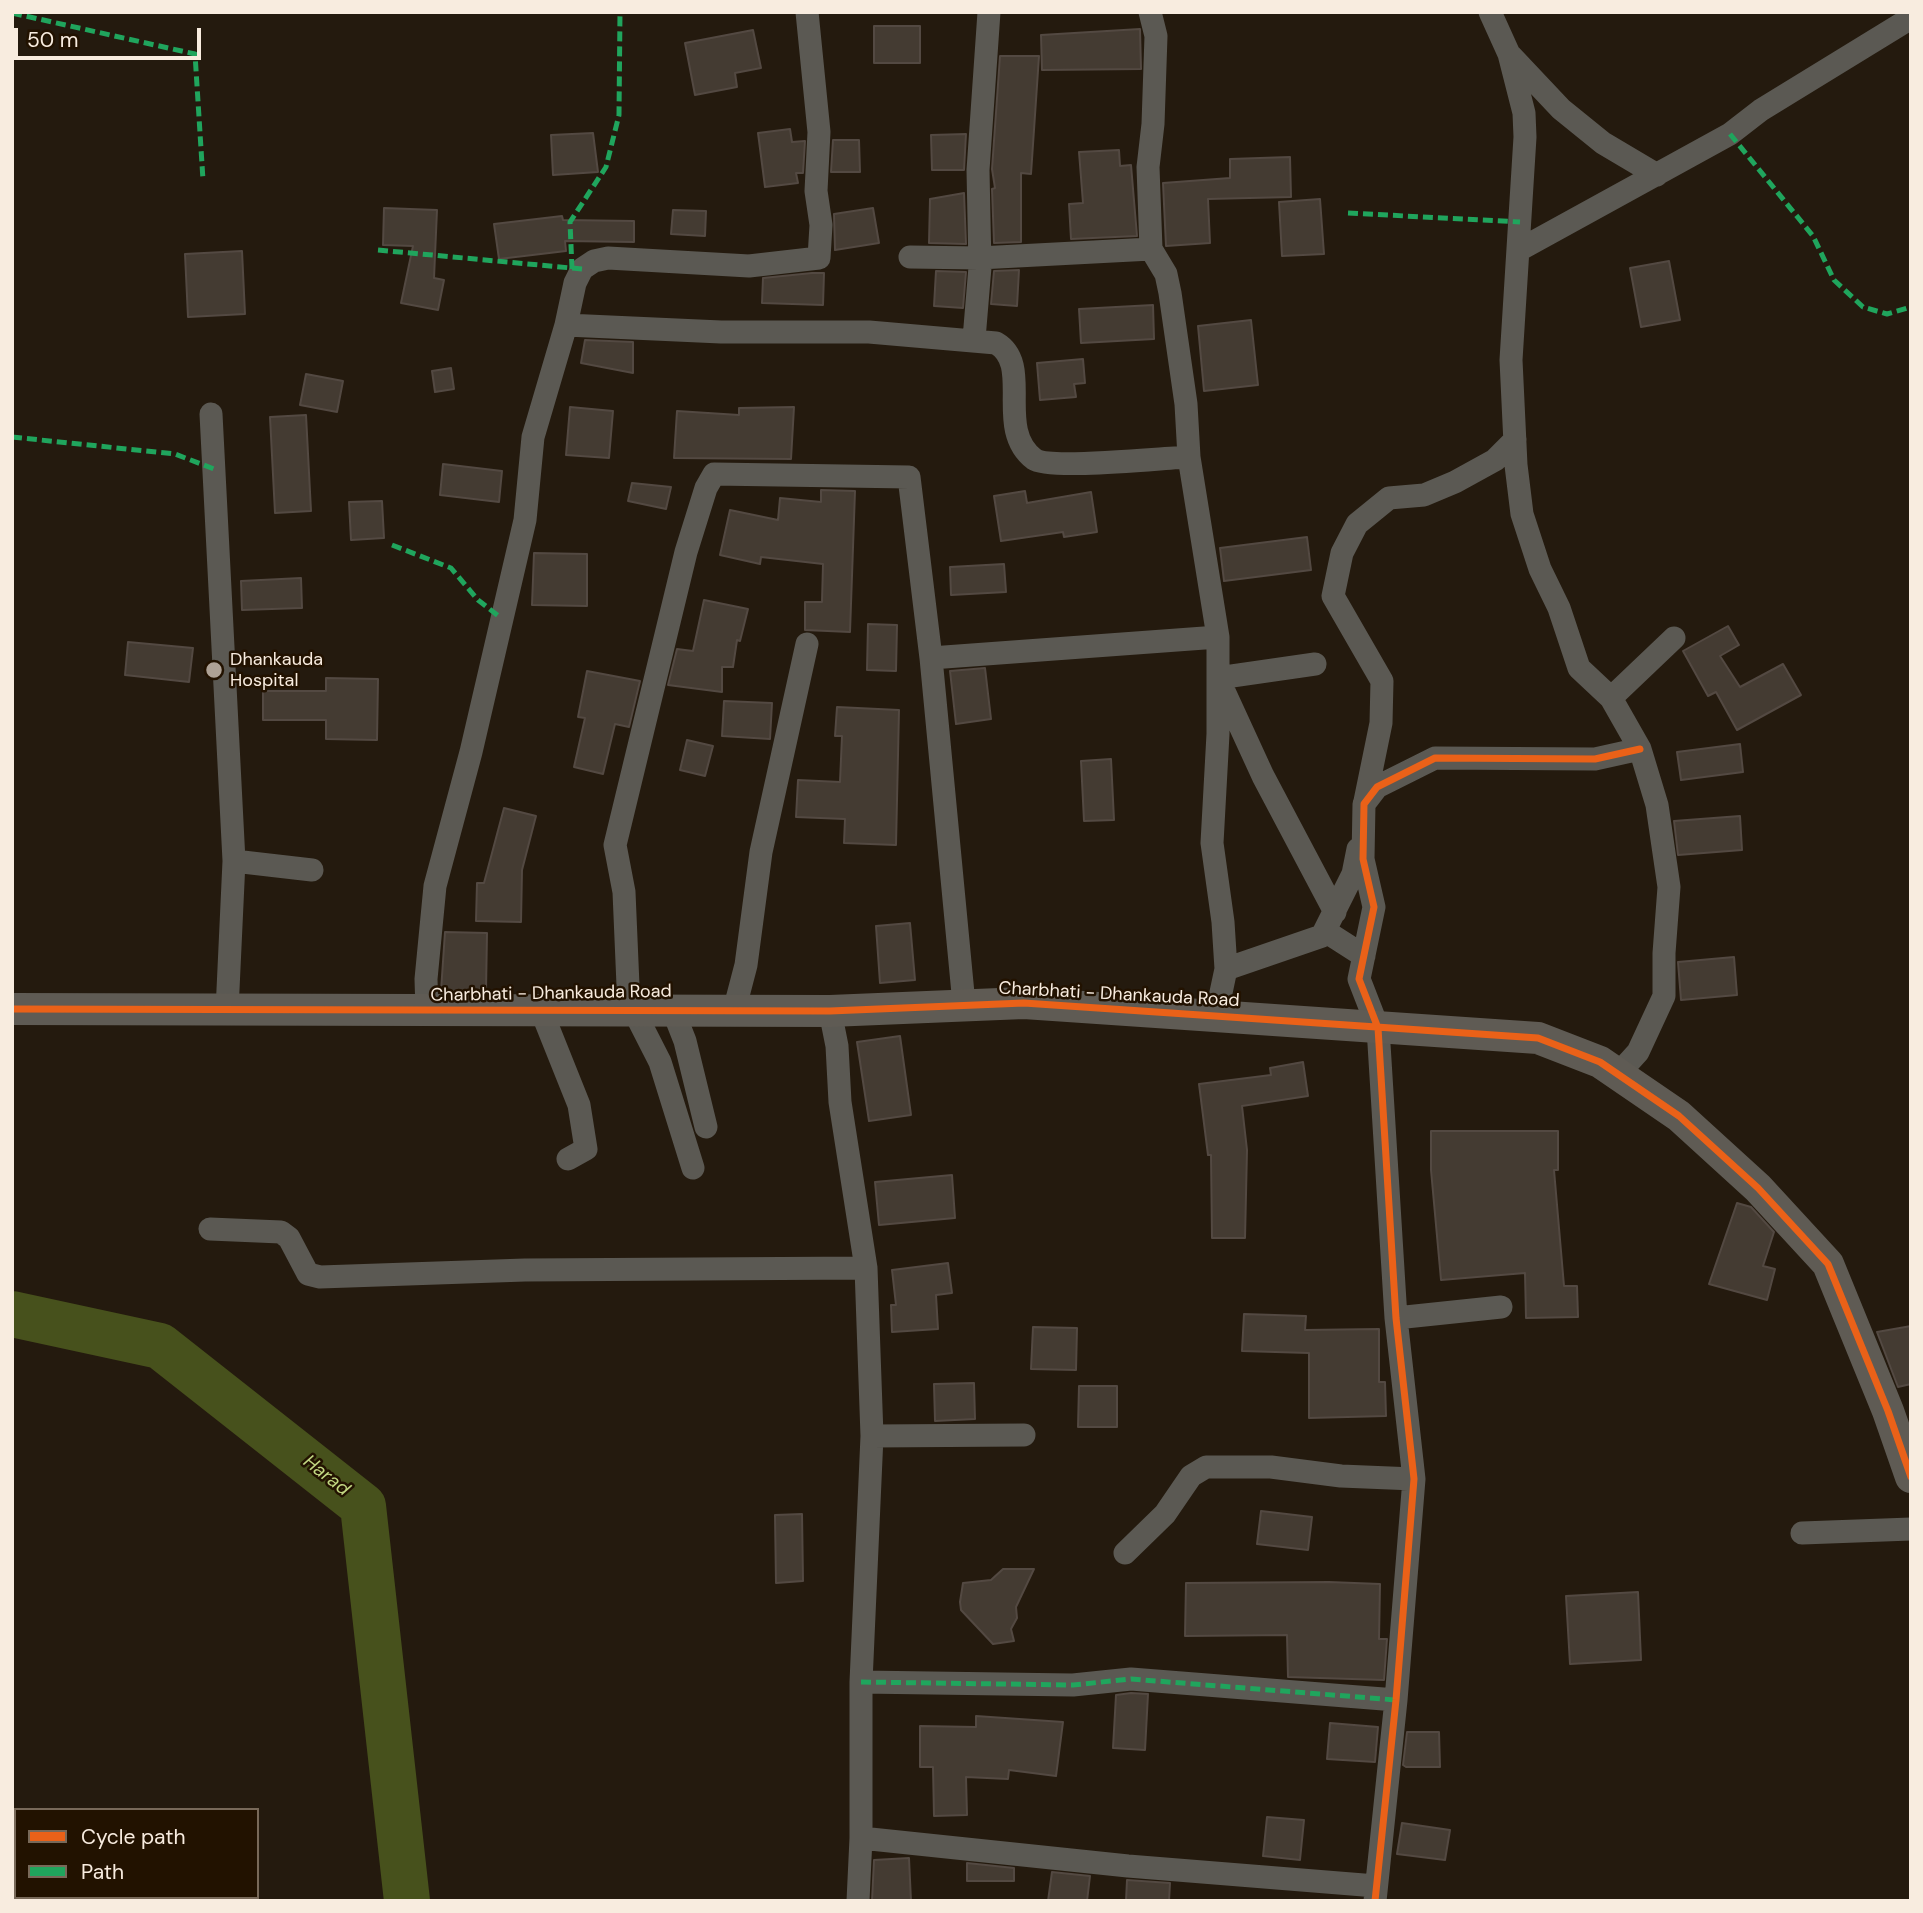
<!DOCTYPE html>
<style>
body{margin:0}
#map{position:relative;width:1923px;height:1913px;overflow:hidden;background:#241a0e;font-family:"DM Sans",sans-serif}
canvas{display:block}
.frame{position:absolute;inset:0;border:14px solid #f8ecdf;pointer-events:none}
.legend{position:absolute;left:14px;top:1808px;width:245px;height:91px;box-sizing:border-box;background:#221200;border:2px solid #786959;margin:0;padding:9px 12px;list-style:none;font-size:21px;color:#f8ecdf}
.legend li{display:flex;align-items:center;gap:14px;height:35px}
.legend b{width:35px;border:2px solid #786959}
.scale{position:absolute;left:14px;top:28px;width:187px;height:32px;box-sizing:border-box;border:4px solid #f8ecdf;border-top:0;padding-left:9px;font-size:21px;line-height:24px;white-space:nowrap;color:#f8ecdf;-webkit-text-stroke:5px #221200;paint-order:stroke}
</style>
<div id="map">
<canvas width="1923" height="1913"></canvas>
<div class="frame"></div>
<ul class="legend">
<li><b style="height:9px;background:#ea6118"></b>Cycle path</li>
<li><b style="height:9px;background:#20a55d"></b>Path</li>
</ul>
<div class="scale">50 m</div>
</div>
<script>
const ctx = document.querySelector('canvas').getContext('2d');
ctx.lineJoin = 'round';
function strokePath(path, color, width, dash) {
  ctx.strokeStyle = color;
  ctx.lineWidth = width;
  ctx.lineCap = dash ? 'butt' : 'round';
  ctx.setLineDash(dash || []);
  ctx.stroke(path);
}
function fillPath(path, color) {
  ctx.fillStyle = color;
  ctx.fill(path, 'evenodd');
}
function label(font, color, halo, rows, align = 'center') {
  ctx.font = font + ' "DM Sans",sans-serif';
  ctx.lineWidth = 5;
  ctx.setLineDash([]);
  ctx.textBaseline = 'middle';
  ctx.strokeStyle = halo;
  ctx.fillStyle = color;
  for (const [text, x, y, turn = 0] of rows) {
    ctx.save();
    ctx.translate(x, y);
    ctx.rotate((+turn || 0) * Math.PI / 180);
    ctx.textAlign = isNaN(turn) ? turn : align;
    if (halo) ctx.strokeText(text, 0, 0);
    ctx.fillText(text, 0, 0);
    ctx.restore();
  }
}
const river = new Path2D(`
 M12,1314l148,32 203,160 44,395`);
const building = new Path2D(`
 M874,26h46v37h-46z
 M1140,29l1,40 -99,1 -1,-35z
 M753,30l8,38 -26,5 2,14 -42,8 -10,-52z
 M1000,56h39l-8,118 -10,-1v69l-27,1 -2,-54 3,-1 -3,-19z
 M790,129l2,13 13,-1 -2,32h-7l2,10 -33,4 -7,-54z
 M593,133l5,39 -45,3 -2,-40z
 M966,134l-2,36h-32l-1,-35z
 M833,140h26l1,32h-29z
 M1119,150l1,16 11,-1 6,71 -66,3 -2,-35 14,-1 -4,-51z
 M1290,157l1,40 -83,2 2,44 -44,3 -3,-63 67,-5v-19z
 M964,193l2,51 -37,-1 1,-44z
 M1320,199l4,55 -42,2 -3,-54z
 M384,208l53,2 -3,68 10,2 -6,30 -37,-7 12,-57 -30,-1z
 M873,208l6,35 -44,7 -1,-36z
 M673,210l33,1 -1,25 -34,-2z
 M562,216l1,4 71,1v21l-69,-1 1,10 -67,8 -5,-35z
 M242,251l3,63 -57,3 -3,-63z
 M1669,261l11,59 -39,7 -11,-59z
 M1019,270l-2,36 -26,-2 3,-33z
 M936,271l30,1 -3,36 -29,-2z
 M812,273h12l-1,32 -61,-2 1,-25z
 M1153,305l1,34 -73,4 -2,-34z
 M1251,320l7,65 -54,6 -6,-65z
 M585,340l48,2v31l-52,-10z
 M1083,359l2,24 -11,1 2,13 -36,3 -3,-37z
 M451,368l3,21 -19,3 -3,-21z
 M306,374l37,7 -6,31 -37,-7z
 M570,407l43,4 -4,47 -43,-3z
 M794,407l-3,52 -117,-1 3,-47 62,4v-7z
 M306,415l5,96 -36,2 -5,-96z
 M443,464l59,7 -3,31 -59,-7z
 M632,483l39,4 -5,22 -38,-8z
 M821,490l34,1 -5,141 -45,-2v-28h17l1,-38 -62,-7 -1,7 -40,-9 10,-45 48,10 2,-22 41,4z
 M1025,491l2,12 64,-11 6,40 -33,5 -1,-5 -62,9 -7,-45z
 M382,501l2,37 -33,2 -2,-38z
 M1307,537l4,33 -87,11 -4,-33z
 M534,553l53,1v52l-55,-1z
 M1004,564l2,28 -55,3 -1,-28z
 M301,578l1,30 -60,2 -1,-29z
 M704,600l44,9 -8,32 -3,-1 -4,27h-11v25l-54,-7 9,-36 16,2z
 M868,624l29,1 -1,46 -29,-1z
 M1728,626l11,19 -19,11 20,31 43,-23 18,31 -64,35 -21,-38 -8,4 -25,-45z
 M128,642l65,6 -4,34 -64,-7z
 M985,668l6,51 -35,5 -6,-53z
 M587,671l53,10 -11,46 -14,-3 -12,50 -29,-7 11,-49 -7,-1z
 M326,678l52,1 -1,61 -51,-1v-19h-63v-29h63z
 M724,701l48,2 -2,36 -48,-3z
 M837,707l62,3 -3,135 -52,-2 1,-24 -49,-2 2,-37 42,2 2,-46h-7z
 M687,740l26,6 -8,30 -25,-6z
 M1740,744l3,28 -62,8 -4,-28z
 M1111,759l3,61 -30,1 -3,-60z
 M504,808l32,8 -14,54 -1,52 -45,-1 1,-38h7z
 M1740,816l2,34 -64,5 -4,-34z
 M910,923l5,57 -35,3 -4,-57z
 M445,932l42,1 -1,58h-45z
 M1734,957l3,38 -56,5 -3,-38z
 M900,1036l11,79 -42,6 -12,-79z
 M1303,1062l5,34 -66,10 5,44 -2,88h-33l-1,-83h-3l-9,-71 72,-9 -1,-7z
 M1431,1131h127v39h-4l10,116h13l1,31 -52,1 -1,-45 -84,7 -10,-110z
 M952,1175l3,43 -76,7 -4,-43z
 M1737,1203l14,4 23,25 -11,34 12,3 -8,31 -58,-16z
 M948,1263l4,30 -16,2 2,34 -46,3 -1,-27h5l-4,-35z
 M1244,1314l62,2 -1,14 74,-1v53h6l1,34 -77,2v-65l-67,-2z
 M1911,1326v58l-13,3 -21,-55z
 M1033,1327l44,1 -1,42 -45,-1z
 M974,1383l1,36 -40,2 -1,-37z
 M1079,1386h38v41h-39z
 M1261,1511l51,6 -4,33 -51,-6z
 M802,1514l1,67 -27,2 -1,-68z
 M1003,1569h31l-18,38 1,11 -6,11 3,12 -21,3 -32,-34 -1,-8 3,-19 28,-3z
 M1329,1582l51,2 -1,55h8l-3,41 -96,-3 -1,-42 -102,1 1,-53z
 M1638,1592l3,68 -71,4 -4,-68z
 M1131,1693l17,1 -3,56 -32,-2 3,-53z
 M976,1716l87,6 -7,54 -47,-6 -1,9 -42,-2 1,38 -33,1 -1,-49h-13v-41l56,1z
 M1330,1723l48,4 -3,35 -48,-3z
 M1407,1732h32l1,35h-34l-3,-2z
 M1267,1817l37,3 -4,40 -37,-4z
 M1402,1823l48,7 -5,30 -48,-6z
 M909,1858l2,43h-39l2,-41z
 M967,1863l47,5v13h-47z
 M1052,1872l38,4 -3,25h-39z
 M1127,1880l43,3 -1,18h-43z`);
const street = new Path2D(`
 M1150,12l6,24 -3,88 -5,43 3,82 15,25 4,19 16,111 3,53 29,180v97l-6,109 11,79 3,47 -10,47
 M1490,12l19,42 15,59 1,24 -14,223 5,105 6,49 18,55 19,39 20,60 32,30 29,51 17,56 12,82 -5,66v43l-26,56 -20,22
 M1511,56l50,53 42,34 54,32
 M1519,250l211,-116 31,-24 150,-92
 M910,257l69,1 172,-9
 M566,325l155,7h148l127,11c38,22 -2,85 38,116 16,11 128,-1 155,-2
 M974,339l6,-72 -2,-97 11,-158
 M211,414l23,447 -7,150
 M931,658l287,-21
 M1315,664l-97,14 45,98 72,136
 M1611,698l63,-60
 M1365,801l16,-78 1,-42 -49,-85 9,-43 15,-29 32,-26 35,-3 31,-13 40,-22 20,-20
 M234,861l78,9
 M1325,931l39,25
 M1226,969l96,-33 31,-62 5,-25
 M716,1007h19l11,-42 15,-113 46,-208
 M672,1008l13,33 21,86
 M629,1009l-5,-117 -9,-47 71,-293 20,-64 8,-14 195,3 22,181 33,346
 M633,1009l27,53 33,106
 M541,1010l38,95 7,44 -18,10
 M830,1011l7,35 3,56 26,166 6,168 -11,246v156l-3,63
 M427,1012l-1,-33 9,-93 36,-134 54,-232 8,-83 33,-112 9,-42 7,-14 12,-8 14,-3 141,8 70,-8 2,-33 -5,-34 3,-59 -12,-120
 M210,1229l71,3 8,6 19,36 12,3 205,-7 341,-2
 M1396,1318l105,-11
 M872,1436l152,-1
 M1802,1533l109,-4
 M1125,1553l40,-39 26,-38 15,-9h65l70,9 73,3
 M861,1682l212,3 58,-6 265,21
 M861,1838l267,28 248,20
 M1375,1901l21,-201 18,-221 -18,-161 -18,-290 -19,-49 15,-72 -11,-48 1,-55 13,-17 58,-29 160,1 45,-10`);
const secondary = new Path2D(`
 M12,1009l818,2 194,-8 514,35 62,24 79,54 79,72 70,76 60,147 23,66`);
const quiet = new Path2D(`
 M12,13l183,41 8,126
 M1730,134l83,102 21,44 29,27 24,7 24,-7
 M1348,213l172,9
 M378,250l204,19
 M572,269l-2,-47 36,-55 13,-52 1,-103
 M12,437l163,17 39,15
 M392,545l59,23 27,32 23,18
 M861,1682l212,3 58,-6 265,21`);
const cycleway = new Path2D(`
 M12,1009l818,2 194,-8 514,35 62,24 79,54 79,72 70,76 60,147 23,66
 M1375,1901l21,-201 18,-221 -18,-161 -18,-290 -19,-49 15,-72 -11,-48 1,-55 13,-17 58,-29 160,1 45,-10`);
const markers = [
 [214,670,9,"#aea296"]
];
const poiNames = [
 ["Dhankauda",230,660],
 ["Hospital",230,681]
];
const streetNames = [
 ["Charbhati - Dhankauda Road",551,994,-1],
 ["Charbhati - Dhankauda Road",1119,995,3]
];
const waterNames = [
 ["Harad",326,1476,38]
];
strokePath(river, '#47511c', 46);
fillPath(building, '#443b32');
strokePath(building, '#534942', 2);
strokePath(street, '#5b5953', 23);
strokePath(secondary, '#5f5b54', 32);
strokePath(quiet, '#20a55d', 5, [10, 5]);
strokePath(cycleway, '#ea6118', 7);
for (const [x, y, r, color] of markers) {
  const dot = new Path2D();
  dot.arc(x, y, r, 0, 2 * Math.PI);
  ctx.fillStyle = color;
  ctx.fill(dot);
  strokePath(dot, '#221200', 2.5);
}
label('18px', '#f8ecdf', '#221200', poiNames, 'left');
label('18px', '#f8ecdf', '#221200', streetNames);
label('italic 19px', '#c1d681', '#221200', waterNames);
</script>
